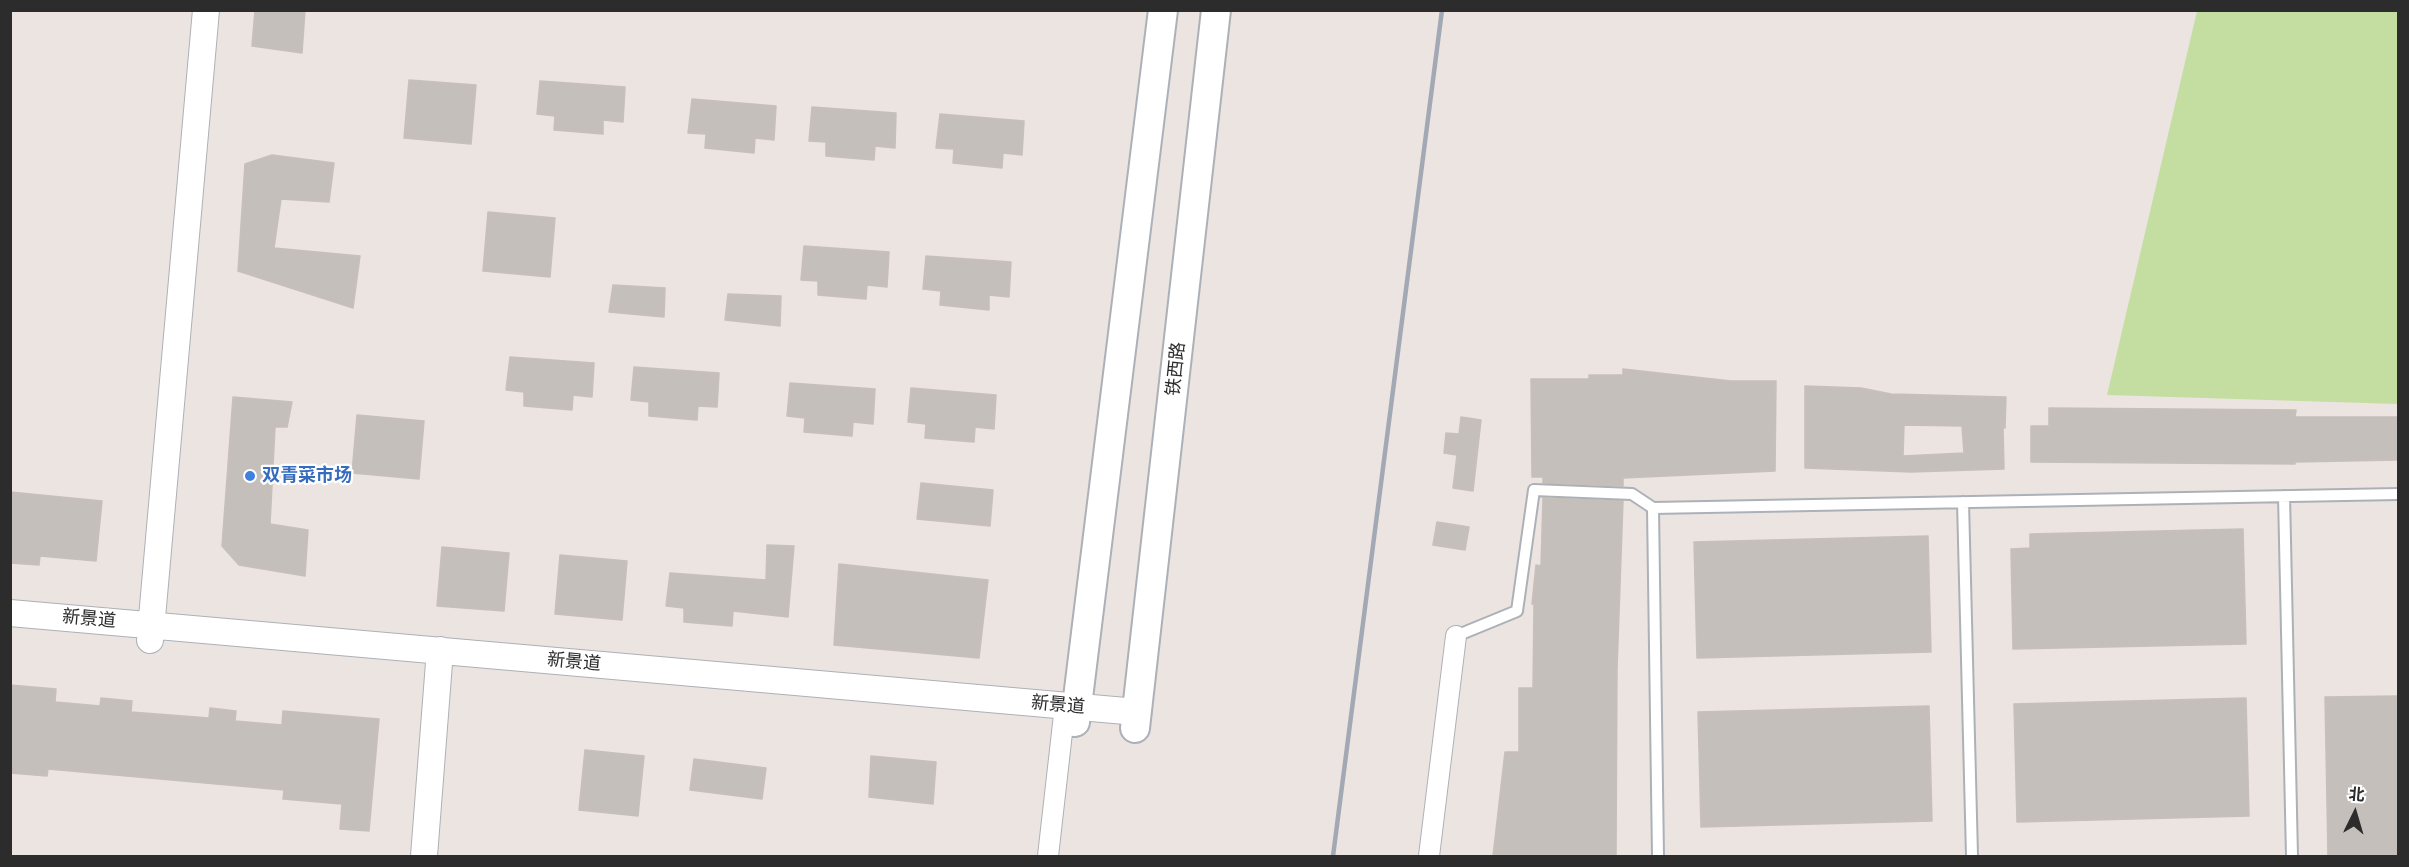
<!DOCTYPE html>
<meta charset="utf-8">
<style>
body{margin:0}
#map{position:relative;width:2409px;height:867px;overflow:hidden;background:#ece4e0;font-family:Raleway,"Noto Sans SC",sans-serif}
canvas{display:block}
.frame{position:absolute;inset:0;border:12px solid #2c2c2c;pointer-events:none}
.north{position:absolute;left:2325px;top:783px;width:60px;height:60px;-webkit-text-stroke:4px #fff;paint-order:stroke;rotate:5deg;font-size:16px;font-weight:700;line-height:24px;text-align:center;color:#2c2c2c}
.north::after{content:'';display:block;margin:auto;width:21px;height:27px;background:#2c2c2c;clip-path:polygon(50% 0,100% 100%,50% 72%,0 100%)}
</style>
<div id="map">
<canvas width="2409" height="867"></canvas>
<div class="frame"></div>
<div class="north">北</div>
</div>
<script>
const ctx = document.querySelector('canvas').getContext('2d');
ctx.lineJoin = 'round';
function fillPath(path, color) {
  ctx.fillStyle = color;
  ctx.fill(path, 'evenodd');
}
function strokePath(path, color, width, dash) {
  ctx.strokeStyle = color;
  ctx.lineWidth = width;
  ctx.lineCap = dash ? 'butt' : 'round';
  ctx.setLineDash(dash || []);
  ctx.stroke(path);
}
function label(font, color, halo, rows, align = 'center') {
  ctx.font = font + ' Raleway,"Noto Sans SC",sans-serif';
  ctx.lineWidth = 4.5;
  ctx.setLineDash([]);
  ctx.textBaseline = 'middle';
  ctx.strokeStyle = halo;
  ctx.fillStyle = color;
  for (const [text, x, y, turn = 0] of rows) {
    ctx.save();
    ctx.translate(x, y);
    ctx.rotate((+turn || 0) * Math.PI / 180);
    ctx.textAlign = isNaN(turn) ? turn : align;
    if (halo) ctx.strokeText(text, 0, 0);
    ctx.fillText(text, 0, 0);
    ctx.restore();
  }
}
const green = new Path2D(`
 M2197,11h201v393l-291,-9z`);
const building = new Path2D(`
 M255,10h50l-3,43 -50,-7z
 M409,80l67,5 -5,59 -67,-6z
 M540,81l85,6 -2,35 -20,-2v14l-49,-4 1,-14 -18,-2z
 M692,99l84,7 -2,34 -19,-2 -1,15 -49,-5 1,-14 -18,-1z
 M812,107l84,6 -1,35 -20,-2 -1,14 -48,-4v-14l-17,-1z
 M940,114l84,7 -2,34 -19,-2 -1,15 -49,-5 1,-14 -18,-1z
 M272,155l62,8 -5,39 -48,-3 -7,49 86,8 -7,52 -115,-37 7,-107z
 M488,212l67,6 -5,59 -67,-6z
 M804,246l85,6 -2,35 -20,-2 -1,14 -48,-4v-14l-17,-1z
 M926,256l85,6 -2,35 -20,-2v15l-49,-5 1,-14 -18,-2z
 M613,285l52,3 -1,29 -55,-5z
 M728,294l53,2 -1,30 -55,-6z
 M510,357l84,6 -2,34 -19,-2 -1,15 -48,-4v-14l-18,-2z
 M634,367l85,6 -2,34 -19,-1 -1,14 -48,-4v-14l-18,-2z
 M1623,369l108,12h45l-1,90 -152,7v8l-80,-3v-6h-11l-1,-98h58v-4h34z
 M790,383l85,6 -2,35 -20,-2 -1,14 -48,-4 1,-14 -18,-2z
 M1805,386l56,2 30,6 115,3 -1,31h-2l1,41 -93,3 -106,-4zM1904,425l58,1 2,27 -61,3z
 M911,388l85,7 -2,34 -19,-2 -1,15 -49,-4 1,-14 -18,-2z
 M233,397l59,5 -5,25h-12l-5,97 38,6 -3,46 -66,-11 -17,-19z
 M2049,408l247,2 -1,7h103v43l-103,2v2l-264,-2v-36h18z
 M357,415l67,6 -5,58 -67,-6z
 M1461,417l20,3 -8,71 -20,-3 4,-33 -13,-2 2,-20 13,1z
 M921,483l72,7 -3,36 -73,-7z
 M10,492l92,9 -6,60 -56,-5 -1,9 -29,-2z
 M1543,498l80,3 -6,168 -1,187h-123l12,-104h14v-64h14l1,-84h-2l4,-39 5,1z
 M1437,522l32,5 -4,23 -32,-5z
 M2243,529l3,115 -233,5 -2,-100 19,-1v-14z
 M1928,536l3,116 -234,6 -3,-116z
 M767,545l27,1 -6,71 -55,-6 -1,15 -48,-4v-14l-18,-2 4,-33 96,7z
 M442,547l67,6 -5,58 -67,-5z
 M560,555l67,6 -5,59 -67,-6z
 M839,564l149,16 -9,78 -145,-13z
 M10,685l46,4 -1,13 45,4 1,-8 31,3 -1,11 78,6 1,-10 26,3 -1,10 47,4 1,-14 96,8 -10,112 -29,-2 2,-25 -59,-5 1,-9 -236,-21 -1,7 -37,-3z
 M2398,696v160h-70l-3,-159z
 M2246,698l3,118 -232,6 -3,-118z
 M1929,706l3,115 -231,6 -3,-115z
 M585,750l59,6 -6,60 -59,-6z
 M871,756l65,6 -3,42 -64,-7z
 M694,759l72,9 -4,31 -72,-9z`);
const service = new Path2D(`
 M2284,496l8,360
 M1963,502l9,354
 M1653,508l5,348
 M1456,636l61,-25 17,-121 98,4 21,14 745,-14`);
const minor = new Path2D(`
 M1048,856l17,-150
 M1429,856l27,-220`);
const tertiary = new Path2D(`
 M10,613l1127,99
 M150,640l56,-630
 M424,856l16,-206`);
const secondary = new Path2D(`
 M1075,722l88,-712
 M1135,728l81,-718`);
const rail = new Path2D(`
 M1333,856l109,-846`);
const markers = [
 [250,476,6,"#3f7fe0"]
];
const streetNames = [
 ["铁西路",1176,369,-84],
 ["新景道",89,619,5],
 ["新景道",574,662,5],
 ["新景道",1058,705,5]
];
const shopNames = [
 ["双青菜市场",262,476]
];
fillPath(green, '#c4dea2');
fillPath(building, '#c5bfbb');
strokePath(building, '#c8bfb9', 1.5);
strokePath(service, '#acb1b7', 14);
strokePath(minor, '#acb1b7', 22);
strokePath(tertiary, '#acb1b7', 28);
strokePath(secondary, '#acb1b7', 32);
strokePath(service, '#fff', 10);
strokePath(minor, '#fff', 20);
strokePath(tertiary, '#fff', 26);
strokePath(secondary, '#fff', 28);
strokePath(rail, '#a3a9b4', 4.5);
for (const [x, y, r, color] of markers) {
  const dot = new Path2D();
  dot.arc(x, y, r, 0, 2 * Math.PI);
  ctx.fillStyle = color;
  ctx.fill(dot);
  strokePath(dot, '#fff', 2);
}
label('18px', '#2c2c2c', '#fff', streetNames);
label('bold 18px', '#366cbe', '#fff', shopNames, 'left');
</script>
